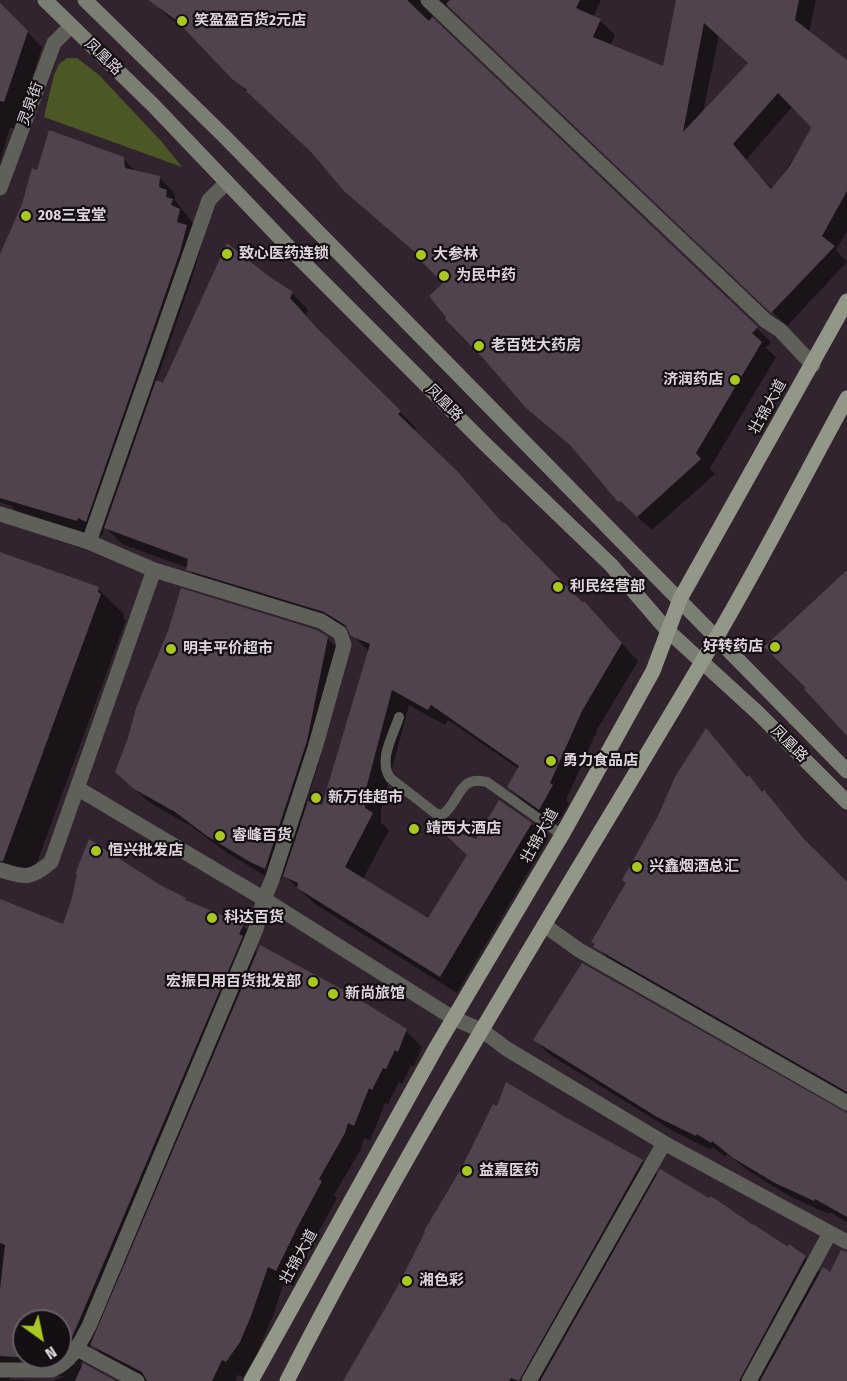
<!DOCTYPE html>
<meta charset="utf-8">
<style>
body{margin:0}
#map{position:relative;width:847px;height:1381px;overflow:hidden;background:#31242e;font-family:"Fira Sans Condensed",sans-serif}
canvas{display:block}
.north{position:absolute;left:12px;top:1309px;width:60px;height:60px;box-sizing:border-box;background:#150f14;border:2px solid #655e64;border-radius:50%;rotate:147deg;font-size:16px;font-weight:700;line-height:24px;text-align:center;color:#ddd5db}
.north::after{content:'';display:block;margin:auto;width:21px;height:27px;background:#a7c81e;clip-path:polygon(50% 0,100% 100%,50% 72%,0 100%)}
</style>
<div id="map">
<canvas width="847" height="1381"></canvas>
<div class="north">N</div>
</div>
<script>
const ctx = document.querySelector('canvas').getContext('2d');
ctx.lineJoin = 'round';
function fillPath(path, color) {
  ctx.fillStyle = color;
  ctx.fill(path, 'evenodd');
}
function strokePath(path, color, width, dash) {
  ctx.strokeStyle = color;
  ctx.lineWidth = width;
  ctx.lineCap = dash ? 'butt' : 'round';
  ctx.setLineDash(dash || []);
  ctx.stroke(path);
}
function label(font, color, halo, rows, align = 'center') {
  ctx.font = font + ' "Fira Sans Condensed","Noto Sans SC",sans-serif';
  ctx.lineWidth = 4.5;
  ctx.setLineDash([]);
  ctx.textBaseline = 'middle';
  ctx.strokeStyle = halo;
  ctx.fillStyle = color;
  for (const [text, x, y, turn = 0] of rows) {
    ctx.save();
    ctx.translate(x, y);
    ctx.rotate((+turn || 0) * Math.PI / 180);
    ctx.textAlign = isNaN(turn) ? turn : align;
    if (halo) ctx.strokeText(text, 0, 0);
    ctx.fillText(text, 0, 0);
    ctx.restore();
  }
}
const green = new Path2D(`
 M67,58h10l22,17 63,67 20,25 -138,-50 10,-42 5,-11z`);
const shadow = new Path2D(`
 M151,0h450l-8,17 7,4 15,14 -5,11 54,22 14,-68h138l-7,33 37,28 1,-2v172l-11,19 11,12 -60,64 -336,-319 -10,-3 -6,4 -3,10 339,324 -5,6 10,9 -66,111 5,6 -63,56 -33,-29 -40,-48 -53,-47 -81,-123 -27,-28 -54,-47 -47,-51 -69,-64 -58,-61 -23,-16zM719,35l30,29 -46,48zM793,106l19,20v4l-39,60 -27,-30z
 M0,4l42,43 -20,63 -1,-1 -6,20 -5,-2 -10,35z
 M123,158l14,15 23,5 15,16v6l20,26 7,16 -7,27 -39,113 8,2 102,-108 26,17 16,17 -2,5 29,32 81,81 -2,3 59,58 31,35 79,81 18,15 37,41 -40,67 -32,72 3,3 -13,22 -31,-22 -16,-16 10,-18 -71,-49 -3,5 -36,-20 -28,105v13l8,7 -26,49 66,41 48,-79 54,-17 16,16 -90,153 -142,-89 -32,-30 -3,8 -15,-6 -42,-26 -32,-24 -41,-23 -18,-16 195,-149 15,15 -21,103 -15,47 17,4 47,-154 -18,-19 -10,-6 -138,-42 -16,-18 -66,-24 -17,-17 -3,9 -9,-3 -1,2 -73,-21 -8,-8 -11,-4v-245l38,-85z
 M0,553l98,36 26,25 -1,4 3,2 -93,253 -33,-12z
 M706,730l42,48 30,29 41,49 28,28v213l-237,-136 -17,-19 34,-58z
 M159,887l30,16 54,22 16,16 -5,9 4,3 148,78 16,16 -8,19 -3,-1 -9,19 -3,-2 -11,22 -3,-1 -15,38 -6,-3 -3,11 -27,46 3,3 -25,46 -19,42 -9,-4 -11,34 -18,42 -12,19 -5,-2 -3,6h-89l-38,-20 -16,-17 -12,20 33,17h-60l12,-5 -53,1 -4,3 35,1h-43v-480l64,25zM24,1321h36v36h-36z
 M535,1040l312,73v109l-17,-10 -1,2 -38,-17 -41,-25 -23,-18 -1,3 -14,-10 -1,3 -38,-19 -124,-77z
 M494,1106l148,55 16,15 147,81 16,16 26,2v106h-502l55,-94z`);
const building = new Path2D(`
 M148,0h259l22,21 3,-4 326,310 -6,6 10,9 -66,111 5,6 -64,58 -17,-16 -2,1 -47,-56 -46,-39 -42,-49 -38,-39 1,-2 -17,-21 14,-13 -28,-28 2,-1 -73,-63 -33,-39 -65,-61 1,-1 -15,-11 -56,-59z
 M450,0h130l-4,8 25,11 -8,18 70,29 13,-66h123l-4,20 52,40v131l-25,45 13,10 -64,67 -325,-309zM704,23l44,40 -65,69zM778,93l33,34 -1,3 -21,37 -18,22 -38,-45z
 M0,3l28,28 -24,71 -4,-1z
 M49,130l75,27 1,11 35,8 -1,11 8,3 -1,7 7,2 -2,6 9,4 -3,13 10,3 -7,27 -94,270 -8,-4 -1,3 -77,-23v-244l22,-50 10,-36 5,2z
 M227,243l40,32 26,17 -3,6 29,32 82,81 -3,3 59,57 46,52 1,-1 79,81 1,-2 38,42 -40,68 -32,72 3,2 -14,25 -32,-23 12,-21 -88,-61 -3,5 -36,-20 -27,103v15l8,5 -28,54 83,51 39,-63 -34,-32 43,16 23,-39 33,23 -92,154 -143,-89 1,-5 -15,-7 25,-75 14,4 48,-161 -19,-8 -6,-11 -21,-13 -138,-42 2,-11 -84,-31 52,-148 7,3z
 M0,552l99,35 -1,5 3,2 -98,267h-3z
 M847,570v166l-43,-47 2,-1 -42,-41z
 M181,588l136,42 11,7 -21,104 -42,128 -15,-7 -43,-26 -32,-24 -41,-23 -19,-17 13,-34 8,-30 32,-77z
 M706,728l41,49 2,-2 13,17 2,-2 41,50 42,42v210l-254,-145 2,-3 -4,-2 35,-59 -4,-3 36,-64 17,-39z
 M89,839l71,46 26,13 -1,2 59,24 -5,10 4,2 -170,399 -13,18v-32h-36v36h23l-18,1 -29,-2v-67l5,-44 -5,-2v-344l63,25 9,-26 5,-24h-2z
 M260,945l87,47 60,37 -9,23 -3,-2 -9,19 -3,-1 -11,22 -3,-2 -15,38 -6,-3 -3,10 -26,46 3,2 -25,47 -21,43 -8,-4 -17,49 -11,26 -14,20 -4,-2 -10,21h-65l-5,-9 -52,-27z
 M582,963l265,150v104l-32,-18 -1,2 -39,-18 -42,-25 -21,-17 -1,2 -14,-9 -1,2 -39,-19 -124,-77z
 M506,1082l59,35 78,43 -124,221 -8,-3 -2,3h-166l55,-95 27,-54 -1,-1 38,-64 31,-63 4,2z
 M660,1169l49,29 1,-2 10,6 33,23v-1l35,23 1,-3 17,12 -67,125h-199z
 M841,1250l6,2v129h-87l63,-114 7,5z
 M83,1363l33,18h-41z`);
const lane = new Path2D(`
 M399,717c-6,19 -21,43 -9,61l45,35 7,2c18,-12 16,-41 45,-33l75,53`);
const street = new Path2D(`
 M428,0l338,321 14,9 33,35
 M0,188l54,-145 17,-17
 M0,514l89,28 65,28 -103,292c-21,18 -26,15 -51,8
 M89,542l120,-342 17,-17
 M77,788l187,111 189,119 30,13 24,18 157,94 183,99
 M544,925l35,25 268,153
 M77,1349l60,32
 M0,1370h52c20,-9 27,-25 37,-44l167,-397 8,-30 8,-19 43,-132 29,-103 -4,-12 -19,-12 -167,-51
 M529,1381l135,-238
 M749,1381l81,-148`);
const secondary = new Path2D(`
 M45,0l108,105 148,155 183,183 127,122 56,65 91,83 89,89
 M85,0l139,136 623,635`);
const primary = new Path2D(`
 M251,1381l186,-335 125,-211 91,-164 27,-72 167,-298
 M287,1381c130,-255 284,-497 429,-743 46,-78 87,-160 131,-240`);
const markers = [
 [182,21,6,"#a7c81e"],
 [26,216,6,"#a7c81e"],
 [227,254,6,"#a7c81e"],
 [421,255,6,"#a7c81e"],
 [444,276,6,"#a7c81e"],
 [479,346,6,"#a7c81e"],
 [735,380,6,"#a7c81e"],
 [558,587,6,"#a7c81e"],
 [775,647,6,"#a7c81e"],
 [171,649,6,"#a7c81e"],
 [551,761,6,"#a7c81e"],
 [316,798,6,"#a7c81e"],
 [414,829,6,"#a7c81e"],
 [220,836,6,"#a7c81e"],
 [96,851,6,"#a7c81e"],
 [637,867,6,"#a7c81e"],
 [212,918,6,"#a7c81e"],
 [313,982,6,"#a7c81e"],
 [333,994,6,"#a7c81e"],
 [467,1171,6,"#a7c81e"],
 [407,1281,6,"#a7c81e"]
];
const poiNames = [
 ["笑盈盈百货2元店",194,21],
 ["208三宝堂",38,216],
 ["致心医药连锁",239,254],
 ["大参林",433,255],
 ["为民中药",456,276],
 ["老百姓大药房",491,346],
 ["济润药店",723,380,"right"],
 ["利民经营部",570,587],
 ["好转药店",763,647,"right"],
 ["明丰平价超市",183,649],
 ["勇力食品店",563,761],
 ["新万佳超市",328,798],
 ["靖西大酒店",426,829],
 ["睿峰百货",232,836],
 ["恒兴批发店",108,851],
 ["兴鑫烟酒总汇",649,867],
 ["科达百货",224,918],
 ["宏振日用百货批发部",301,982,"right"],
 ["新尚旅馆",345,994],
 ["益嘉医药",479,1171],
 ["湘色彩",419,1281]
];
const streetNames = [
 ["凤凰路",103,57,44],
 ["灵泉街",31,104,-70],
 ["凤凰路",444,403,45],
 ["壮锦大道",768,407,-61],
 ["凤凰路",789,744,45],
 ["壮锦大道",540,836,-61],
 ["壮锦大道",299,1257,-61]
];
fillPath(green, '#4b5725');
fillPath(shadow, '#0007');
fillPath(building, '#51434e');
strokePath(lane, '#5e6059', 10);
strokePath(street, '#5e6059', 15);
strokePath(secondary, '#7b7f73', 15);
strokePath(primary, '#929788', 15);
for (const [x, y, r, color] of markers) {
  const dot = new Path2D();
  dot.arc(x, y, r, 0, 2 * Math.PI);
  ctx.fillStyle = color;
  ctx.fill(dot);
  strokePath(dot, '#150f14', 2);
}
label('bold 15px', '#ddd5db', '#150f14', poiNames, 'left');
label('15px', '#ddd5db', '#150f14', streetNames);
</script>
